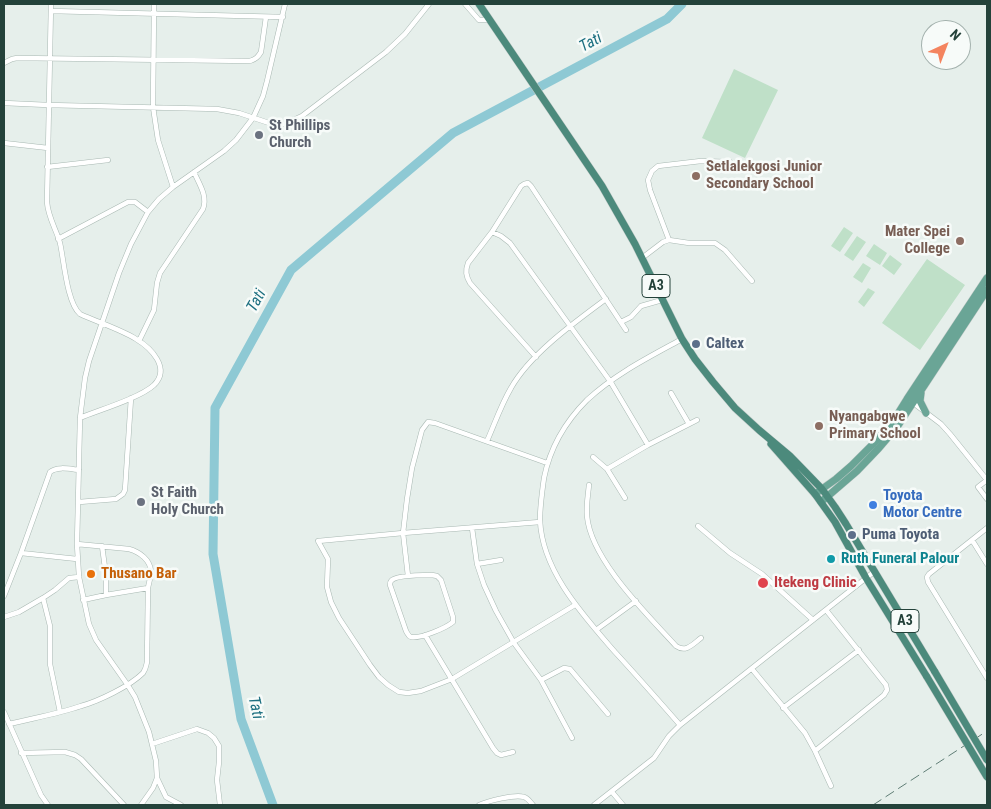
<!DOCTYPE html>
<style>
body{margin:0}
#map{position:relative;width:991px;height:809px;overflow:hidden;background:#e6efeb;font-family:"Roboto Condensed",sans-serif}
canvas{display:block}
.frame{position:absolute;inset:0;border:5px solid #24423a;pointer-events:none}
.north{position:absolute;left:921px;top:20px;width:50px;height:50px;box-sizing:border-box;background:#f7fbf9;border:1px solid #a3b1ad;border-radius:50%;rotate:43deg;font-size:14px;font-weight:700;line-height:20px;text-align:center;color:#24423a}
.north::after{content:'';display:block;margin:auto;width:18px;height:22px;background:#f4845f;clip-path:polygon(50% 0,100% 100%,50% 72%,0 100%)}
</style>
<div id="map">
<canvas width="991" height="809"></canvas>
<div class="frame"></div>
<div class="north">N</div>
</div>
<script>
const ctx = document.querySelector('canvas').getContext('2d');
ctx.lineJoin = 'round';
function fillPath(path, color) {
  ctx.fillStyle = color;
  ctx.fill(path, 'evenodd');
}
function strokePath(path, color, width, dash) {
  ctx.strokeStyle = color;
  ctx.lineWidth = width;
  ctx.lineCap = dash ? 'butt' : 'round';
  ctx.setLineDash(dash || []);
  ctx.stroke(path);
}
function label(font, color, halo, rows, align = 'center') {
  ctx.font = font + ' "Roboto Condensed",sans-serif';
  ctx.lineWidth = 5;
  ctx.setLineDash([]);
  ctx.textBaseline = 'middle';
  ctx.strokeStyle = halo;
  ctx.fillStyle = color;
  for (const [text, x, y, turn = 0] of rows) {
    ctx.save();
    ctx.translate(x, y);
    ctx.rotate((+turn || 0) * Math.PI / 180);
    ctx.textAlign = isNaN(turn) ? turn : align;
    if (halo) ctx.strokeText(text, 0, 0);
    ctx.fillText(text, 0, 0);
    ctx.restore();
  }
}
const green = new Path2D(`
 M734,69l44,21 -33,68 -43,-20z
 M844,227l9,6 -13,19 -9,-6z
 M857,236l9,6 -13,19 -9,-6z
 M874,244l13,9 -7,12 -14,-9z
 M890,255l12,9 -8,11 -12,-9z
 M927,259l38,26 -45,65 -38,-27z
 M863,263l8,5 -9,15 -9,-6z
 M868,288l7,4 -11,15 -6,-5z`);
const river = new Path2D(`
 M273,805l-32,-86 -28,-165 2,-146 76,-138 162,-137 214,-114 15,-15`);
const minor = new Path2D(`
 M51,4l-4,198c1,15 9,27 13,41 4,18 7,60 20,71 17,8 40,15 56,25 15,9 35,29 18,46 -14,13 -55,25 -74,33
 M154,4l-1,103 5,33 15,47
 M465,4l14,16h11
 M51,11l232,6
 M4,63l8,-4 5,-1 233,3c6,-2 8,-4 11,-9l5,-35
 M4,103l44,2 169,4 22,4 33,11 7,1 8,-2 15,-7 84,-64 19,-18 24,-30
 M4,143l44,5
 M47,167l61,-7
 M492,232l29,-46 3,-2 4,-1 3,3 95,144
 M58,239l70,-37h7l13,10
 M669,240l-19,-50 -2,-10 4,-9 6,-5 43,-5 29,1
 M642,258l21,-16 6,-2 20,3h26l10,7 27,31
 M621,322l10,-5 10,-11 21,-6
 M139,341l15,-31 3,-27 3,-10 43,-64c5,-13 -4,-25 -9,-37
 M536,357l-66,-74c-4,-7 -5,-12 -2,-20l24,-31 9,4 9,7 100,138 38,64
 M671,393l18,31
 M912,402l29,22 9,10 37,46 -9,7 9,12
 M487,441c8,-18 14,-36 24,-53 19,-34 64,-66 95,-89
 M593,457l14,12 18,29
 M607,469l41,-24 49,-25
 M589,485c-1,10 -3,21 -2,31 4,44 60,98 89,130 10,7 17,-2 25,-8
 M79,502l37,-3 7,-5 2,-4 6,-92
 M540,522l-137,11 -85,8 10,18 -1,28 4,15 8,16 31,47 9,12 9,8 11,7 9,1 13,-2 31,-12 123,-74
 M698,526l32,27 32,21 51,46
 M472,528l5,36 7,21 12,26 18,32 27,37 31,58
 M987,528l-58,46 -2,3 1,5 59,96
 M972,540l15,24
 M77,544l52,5c11,3 21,11 22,22 0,6 -2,11 -3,17l-42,7 -23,5
 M102,546l4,29v20
 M21,553l56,6
 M477,564l24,-4
 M432,575l5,1 4,4 12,37v5c-7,6 -33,17 -42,15 -3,-1 -3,-3 -5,-6l-16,-46c0,-1 0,-3 1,-4 4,-6 33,-6 41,-6z
 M408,576l-5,-43 4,-34 5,-31 10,-38 6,-8 7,1 112,40
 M4,596l17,-43 29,-81c7,-6 20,-3 29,-2
 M43,598l12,-8 14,-12 10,-1
 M4,617l15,-5 24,-14 7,28v38l10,48
 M596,630l40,-29
 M425,635l68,113 4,5 4,2 12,-3
 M752,669l53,64 10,18 16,35
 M541,680l23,-12 6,1 38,45
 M783,708l76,-58
 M4,712l37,83 7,10
 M9,724c24,-6 49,-10 72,-18 18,-5 49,-20 62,-33 3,-4 3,-7 4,-11l1,-74
 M680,725c-21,-24 -43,-49 -65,-73 -32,-37 -73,-81 -75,-132 0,-14 2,-28 4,-42 6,-30 21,-56 43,-78 28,-26 62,-43 95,-61
 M152,744l45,-15 11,4 6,5 5,8v16l-2,18 3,25
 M815,751l69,-56 3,-5 -1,-5 -60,-75
 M21,753l44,-1 10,3 6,4 43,46
 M157,778l9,19 15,8
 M612,792l11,13
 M141,805l12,-17 4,-10 -1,-17 -7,-29 -14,-35 -8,-13 -31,-44 -7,-16 -10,-47 -2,-33 3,-126 5,-40 4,-17 30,-88 12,-29 17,-32 11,-13 14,-12 51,-36 12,-11 17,-22 10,-22 4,-15 18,-77
 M479,805c9,-4 36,-11 45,-8 4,1 6,5 9,8
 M594,805l60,-47 15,-22 11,-11 195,-154`);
const primary = new Path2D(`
 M921,393l-1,8 6,12
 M815,494l21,-15 15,-13 23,-23 18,-20 15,-24 80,-121
 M821,502l36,-31 22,-23 18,-21 90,-137`);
const trunk = new Path2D(`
 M479,4l123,182 33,58 47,95 13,20 18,23 22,26 24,22 31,26 32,33 13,18 11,17 89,148
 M771,444l44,50 20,28 31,56 61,99`);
const rail = new Path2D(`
 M873,805l114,-74`);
const trunkBridge = new Path2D(`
 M935,672l52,88
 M927,677l60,100`);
const markers = [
 [259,135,5,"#6b7280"],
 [696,176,5,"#8d6e63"],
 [960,241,5,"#8d6e63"],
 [696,344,5,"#5c6f8a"],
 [819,426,5,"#8d6e63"],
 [141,502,5,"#6b7280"],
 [873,505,5,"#3f7fe0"],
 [852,535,5,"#5c6f8a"],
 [831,559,5,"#0f9aa8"],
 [91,574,5,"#e8710a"],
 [763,583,6,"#e0444e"]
];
const shields = [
 [656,286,28],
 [905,621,28]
];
const shieldNames = [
 ["A3",656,286],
 ["A3",905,621]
];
const worshipNames = [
 ["St Phillips",269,126],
 ["Church",269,143],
 ["St Faith",151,493],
 ["Holy Church",151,510]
];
const educationNames = [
 ["Setlalekgosi Junior",706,167],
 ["Secondary School",706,184],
 ["Mater Spei",950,232,"right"],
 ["College",950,249,"right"],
 ["Nyangabgwe",829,417],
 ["Primary School",829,434]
];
const serviceNames = [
 ["Caltex",706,344],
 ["Puma Toyota",862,535]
];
const shopNames = [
 ["Toyota",883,496],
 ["Motor Centre",883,513]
];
const cultureNames = [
 ["Ruth Funeral Palour",841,559]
];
const foodNames = [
 ["Thusano Bar",101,574]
];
const healthNames = [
 ["Itekeng Clinic",774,583]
];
const waterNames = [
 ["Tati",591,43,-28],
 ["Tati",257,301,-61],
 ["Tati",255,708,77]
];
fillPath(green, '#bfe0c8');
strokePath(river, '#8ec9d4', 9);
strokePath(minor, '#a8b8b2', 5.5);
strokePath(primary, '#c2cac8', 8);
strokePath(trunk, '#c2cac8', 8);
strokePath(minor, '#fff', 4.5);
strokePath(primary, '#6aa596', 7);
strokePath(trunk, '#4c8a7c', 7);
strokePath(rail, '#5f7d75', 1, [10, 5]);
strokePath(trunkBridge, '#c2cac8', 8, []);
strokePath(trunkBridge, '#4c8a7c', 7);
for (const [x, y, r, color] of markers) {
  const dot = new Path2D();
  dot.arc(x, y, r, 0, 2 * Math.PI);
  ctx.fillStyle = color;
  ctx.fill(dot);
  strokePath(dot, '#f7fbf9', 2);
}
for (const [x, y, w] of shields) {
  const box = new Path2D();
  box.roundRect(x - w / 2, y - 11.5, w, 23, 4);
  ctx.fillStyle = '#f7fbf9';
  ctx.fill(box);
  strokePath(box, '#24423a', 1);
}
label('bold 14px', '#24423a', null, shieldNames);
label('bold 15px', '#5b616d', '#f7fbf9', worshipNames, 'left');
label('bold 15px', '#785e54', '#f7fbf9', educationNames, 'left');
label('bold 15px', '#4e5e75', '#f7fbf9', serviceNames, 'left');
label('bold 15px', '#366cbe', '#f7fbf9', shopNames, 'left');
label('bold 15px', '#0d838f', '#f7fbf9', cultureNames, 'left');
label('bold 15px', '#c56008', '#f7fbf9', foodNames, 'left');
label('bold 15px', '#be3a42', '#f7fbf9', healthNames, 'left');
label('italic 16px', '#1c6f80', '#f7fbf9', waterNames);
</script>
